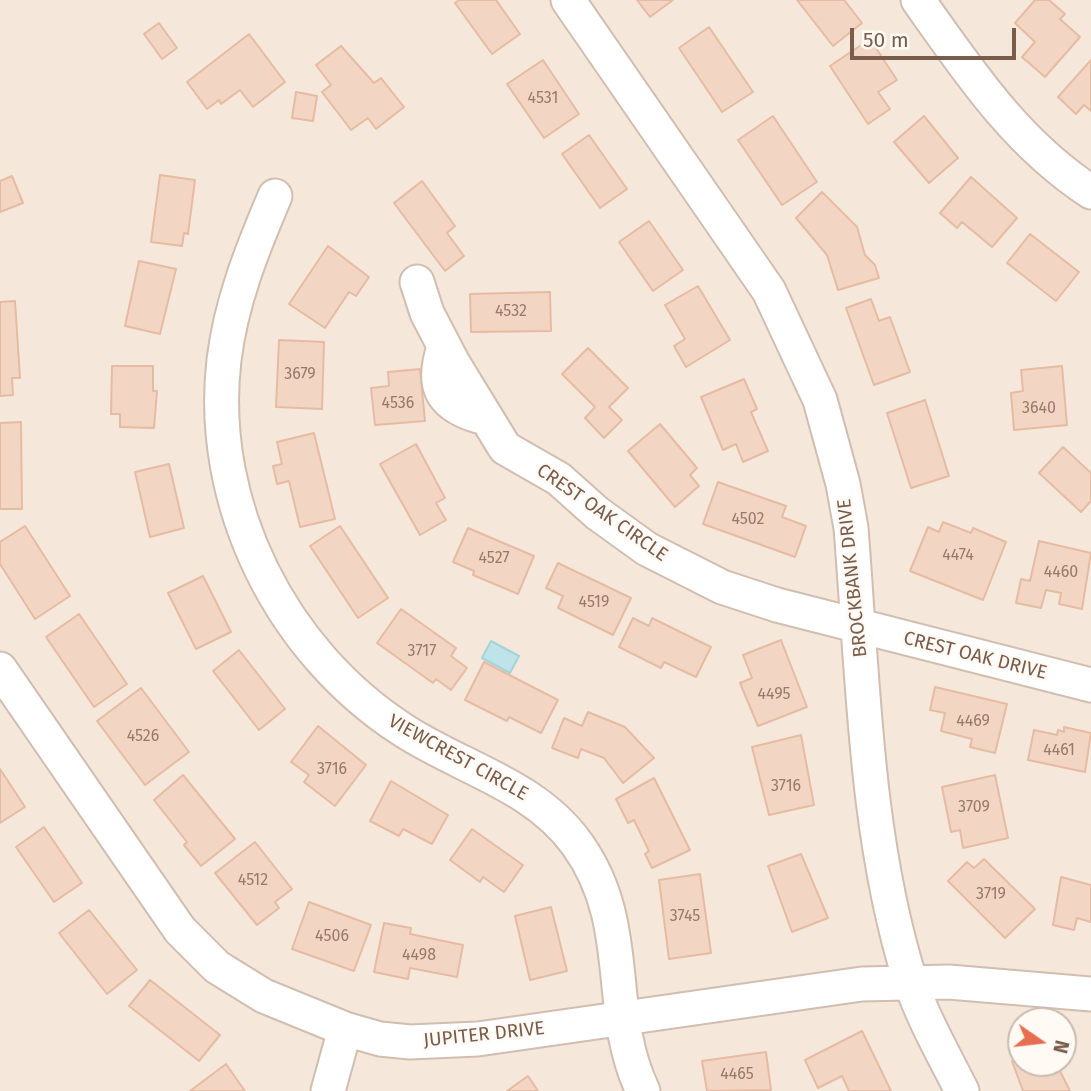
<!DOCTYPE html>
<style>
body{margin:0}
#map{position:relative;width:1091px;height:1091px;overflow:hidden;background:#fdf6ec;font-family:"Fira Sans",sans-serif}
canvas{display:block}
.north{position:absolute;left:1007px;top:1007px;width:70px;height:70px;box-sizing:border-box;background:#fffaf3;border:2px solid #cabbb1;border-radius:50%;rotate:104deg;font-size:19px;font-weight:700;line-height:28px;text-align:center;color:#7a5c4d}
.north::after{content:'';display:block;margin:auto;width:24px;height:32px;background:#e76f51;clip-path:polygon(50% 0,100% 100%,50% 72%,0 100%)}
.scale{position:absolute;left:850px;top:28px;width:166px;height:32px;box-sizing:border-box;border:4px solid #7a5c4d;border-top:0;padding-left:9px;font-size:21px;line-height:24px;white-space:nowrap;color:#7a5c4d;-webkit-text-stroke:5px #fffaf3;paint-order:stroke}
</style>
<div id="map">
<canvas width="1091" height="1091"></canvas>
<div class="north">N</div>
<div class="scale">50 m</div>
</div>
<script>
const ctx = document.querySelector('canvas').getContext('2d');
ctx.lineJoin = 'round';
function fillPath(path, color) {
  ctx.fillStyle = color;
  ctx.fill(path, 'evenodd');
}
function strokePath(path, color, width, dash) {
  ctx.strokeStyle = color;
  ctx.lineWidth = width;
  ctx.lineCap = dash ? 'butt' : 'round';
  ctx.setLineDash(dash || []);
  ctx.stroke(path);
}
function label(font, color, halo, rows, align = 'center') {
  ctx.font = font + ' "Fira Sans",sans-serif';
  ctx.lineWidth = 5;
  ctx.setLineDash([]);
  ctx.textBaseline = 'middle';
  ctx.strokeStyle = halo;
  ctx.fillStyle = color;
  for (const [text, x, y, turn = 0] of rows) {
    ctx.save();
    ctx.translate(x, y);
    ctx.rotate((+turn || 0) * Math.PI / 180);
    ctx.textAlign = isNaN(turn) ? turn : align;
    if (halo) ctx.strokeText(text, 0, 0);
    ctx.fillText(text, 0, 0);
    ctx.restore();
  }
}
const residential = new Path2D(`
 M0,0h1091v1091h-1091zM1021,1021h42v42h-42z`);
const water = new Path2D(`
 M491,641l28,15 -9,17 -28,-15z`);
const building = new Path2D(`
 M459,0h37l24,34 -28,20 -37,-51z
 M637,0h36l-23,17z
 M797,0h47l18,23 -29,23z
 M1035,0h14l16,14 -5,5 20,18 -35,40 -23,-20 13,-15 -20,-19z
 M159,23l18,25 -15,11 -18,-25z
 M709,27l44,65 -31,20 -43,-64z
 M249,34l36,48 -32,25 -13,-17 -19,14 -2,-4 -12,9 -20,-27z
 M870,39l27,41 -19,12 12,17 -22,15 -38,-58z
 M341,46l33,37 7,-5 23,29 -28,22 -8,-11 -17,12 -29,-38 9,-7 -15,-20z
 M543,60l36,54 -35,24 -37,-54z
 M1091,60v51l-7,-6 -8,9 -18,-17z
 M296,92l21,4 -4,25 -21,-3z
 M773,116l44,66 -35,23 -44,-65z
 M924,116l34,42 -29,25 -35,-41z
 M589,135l38,54 -27,19 -38,-54z
 M160,175l35,5 -7,54 -4,-1 -2,13 -31,-4z
 M12,176l11,27 -23,9v-31z
 M971,177l46,41 -25,29 -30,-25 -5,6 -17,-15z
 M422,181l33,45 -8,7 17,23 -19,15 -51,-68z
 M822,192l35,35 8,28 10,10 4,13 -41,12 -11,-35 -31,-37z
 M649,221l34,49 -30,21 -34,-49z
 M1030,234l49,38 -23,29 -49,-38z
 M328,246l41,31 -13,19 -7,-4 -24,36 -36,-24z
 M139,261l37,8 -16,65 -35,-8z
 M698,286l32,54 -44,27 -12,-21 11,-7 -20,-34z
 M550,292l1,39 -80,1 -1,-38z
 M871,299l8,22 11,-4 20,55 -36,13 -28,-77z
 M15,301l5,77h-8l1,17 -13,1v-94z
 M279,340l45,2 -2,67 -46,-2z
 M588,348l40,40 -19,19 13,13 -18,18 -19,-20 10,-11 -33,-33z
 M112,366h41v25h4l-3,37 -34,-1v-13h-9z
 M1062,366l5,59 -53,5 -3,-37 12,-2 -2,-21z
 M420,369l5,52 -50,4 -4,-37 18,-2 -1,-14z
 M744,379l13,30 -6,3 17,39 -25,11 -7,-18 -13,6 -22,-53z
 M925,400l24,76 -38,12 -24,-75z
 M21,422l1,87h-22v-86z
 M660,424l37,44 -7,7 9,11 -24,21 -47,-56z
 M314,433l21,86 -35,8 -11,-46 -12,3 -4,-18 9,-2 -5,-22z
 M416,444l29,54 -9,5 10,17 -26,15 -40,-71z
 M1063,447l28,26v28l-10,11 -42,-39z
 M169,464l15,64 -34,9 -15,-65z
 M718,482l68,24 -4,11 24,9 -11,31 -92,-33z
 M943,522l28,11 2,-5 33,14 -23,58 -73,-29 18,-44 11,5z
 M25,526l45,70 -35,23 -35,-55v-22z
 M340,526l48,72 -30,20 -48,-72z
 M468,528l66,28 -16,38 -45,-19 1,-4 -21,-9z
 M1039,541l52,12 -9,56 -23,-5 2,-11 -15,-3 -5,18 -25,-5 5,-24 9,2z
 M558,563l73,35 -18,37 -55,-27 5,-12 -17,-8z
 M203,576l28,56 -35,17 -28,-56z
 M401,609l55,39 -5,8 16,12 -16,22 -15,-11 -3,4 -56,-40z
 M79,614l48,70 -33,23 -48,-70z
 M633,618l16,8 3,-8 59,29 -15,30 -32,-15 -3,6 -42,-21z
 M781,640l26,67 -49,19 -18,-43 12,-5 -9,-23z
 M239,650l46,59 -26,21 -46,-59z
 M484,662l74,38 -17,33 -32,-16 -2,4 -42,-21z
 M935,687l72,17 -12,49 -25,-6 2,-8 -31,-8 4,-18 -15,-3z
 M141,688l48,64 -44,33 -48,-64z
 M588,712l37,15 29,31 -31,25 -19,-25 -23,-9 -3,9 -26,-10 12,-30 18,8z
 M318,726l48,39 -31,41 -31,-24 5,-7 -18,-13z
 M1064,727l27,6 -6,39 -57,-12 6,-30 23,5 1,-5 6,2z
 M801,735l13,70 -45,10 -17,-68z
 M0,769l25,38 -25,16z
 M183,775l52,64 -34,27 -17,-21 3,-3 -33,-42z
 M995,775l13,63 -45,10 -3,-18 -9,2 -9,-45z
 M654,778l36,72 -38,18 -7,-14 4,-3 -15,-31 -6,3 -12,-24z
 M391,781l57,34 -16,29 -29,-15 -4,7 -29,-15z
 M44,827l38,56 -28,19 -38,-55z
 M472,829l51,36 -19,27 -21,-15 -3,5 -30,-22z
 M255,842l37,47 -17,13 4,6 -22,17 -42,-52z
 M801,854l27,64 -36,14 -24,-66z
 M984,859l51,50 -30,29 -57,-57 19,-19 7,6z
 M700,874l11,79 -42,6 -10,-79z
 M1061,877l30,8v37l-14,-4 -3,12 -21,-5z
 M309,902l62,23 -17,46 -62,-22z
 M551,907l16,64 -37,9 -15,-64z
 M89,910l48,60 -30,24 -48,-61z
 M384,923l27,5 -1,6 53,11 -6,32 -47,-9 -2,11 -34,-7z
 M150,980l70,55 -21,26 -70,-55z
 M862,1031l29,60h-42l-7,-15 -24,12 -13,-28z
 M766,1052l5,38 -64,1 -5,-30z
 M1021,1056v7h35l14,28h-47l-11,-30z
 M226,1064l19,27h-55z
 M528,1076l10,15h-31z`);
const minor = new Path2D(`
 M568,0l201,291 51,109 23,84 8,44c12,149 14,309 59,452 13,39 34,75 52,111
 M918,0c51,72 98,143 173,192
 M275,196c-23,54 -44,106 -51,164 -17,145 58,292 179,370 58,38 132,55 174,114 58,80 27,167 66,247
 M417,282l10,31 26,50 52,85 54,31 38,34 50,36 75,38 55,18 314,80
 M444,347c-12,36 -6,57 34,69
 M0,669l180,261 37,37 47,29 81,33 35,10 30,3 68,-3 384,-55 87,-2 142,12
 M328,1091l17,-62`);
const numberNames = [
 ["4531",543,99],
 ["4532",511,312],
 ["3679",300,375],
 ["4536",398,404],
 ["3640",1039,409],
 ["4502",748,520],
 ["4474",958,556],
 ["4527",494,559],
 ["4460",1061,573],
 ["4519",594,603],
 ["3717",422,652],
 ["4495",774,695],
 ["4469",973,722],
 ["4526",143,737],
 ["4461",1059,751],
 ["3716",332,770],
 ["3716",786,787],
 ["3709",974,808],
 ["4512",253,881],
 ["3719",991,895],
 ["3745",685,917],
 ["4506",332,937],
 ["4498",419,956],
 ["4465",737,1075]
];
const streetNames = [
 ["CREST OAK CIRCLE",602,513,35],
 ["BROCKBANK DRIVE",853,578,-96],
 ["CREST OAK DRIVE",975,656,14],
 ["VIEWCREST CIRCLE",458,758,29],
 ["JUPITER DRIVE",484,1035,-6]
];
fillPath(residential, '#f5e8da');
fillPath(water, '#bfe3e8');
strokePath(water, '#a5d3da', 2);
fillPath(building, '#f3d5c3');
strokePath(building, '#e6bba3', 2);
strokePath(minor, '#d1beb0', 37);
strokePath(minor, '#fff', 33);
label('16px', '#987a6a', null, numberNames);
label('19px', '#7a5c4d', '#fffaf3', streetNames);
</script>
